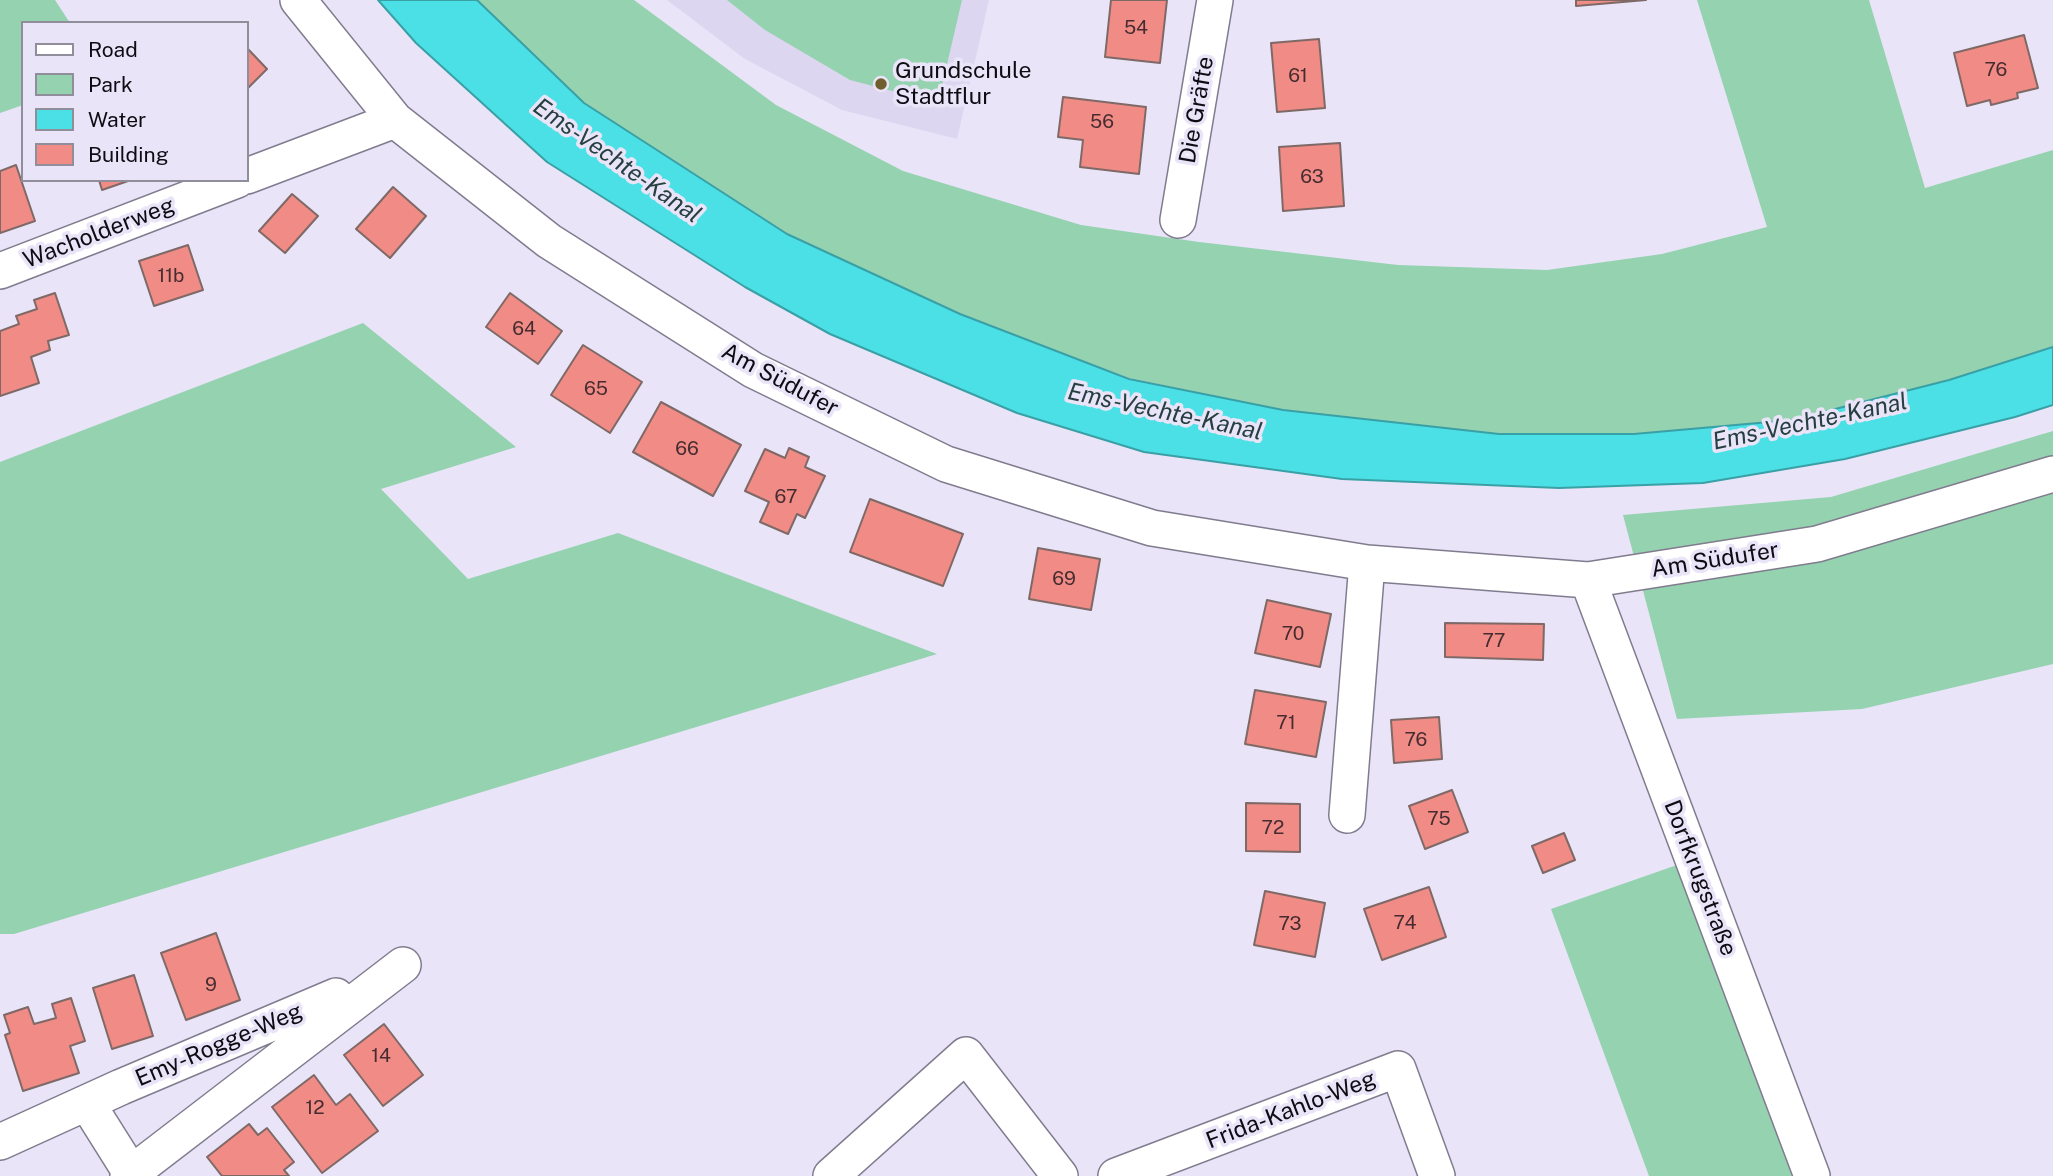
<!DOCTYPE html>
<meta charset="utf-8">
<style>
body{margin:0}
#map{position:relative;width:2053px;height:1176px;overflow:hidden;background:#e9e4f8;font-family:"Public Sans",sans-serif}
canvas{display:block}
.legend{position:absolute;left:21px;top:21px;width:228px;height:161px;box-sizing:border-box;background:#e9e4f8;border:2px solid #918e9c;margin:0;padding:9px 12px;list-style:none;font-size:21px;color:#0e0c13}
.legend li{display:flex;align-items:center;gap:14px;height:35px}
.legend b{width:35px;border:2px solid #918e9c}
</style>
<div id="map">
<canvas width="2053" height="1176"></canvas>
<ul class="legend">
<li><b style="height:9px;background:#fff"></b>Road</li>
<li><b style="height:19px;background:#95d2b0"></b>Park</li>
<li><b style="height:19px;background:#4be0e5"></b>Water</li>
<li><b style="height:19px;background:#f08b86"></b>Building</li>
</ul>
</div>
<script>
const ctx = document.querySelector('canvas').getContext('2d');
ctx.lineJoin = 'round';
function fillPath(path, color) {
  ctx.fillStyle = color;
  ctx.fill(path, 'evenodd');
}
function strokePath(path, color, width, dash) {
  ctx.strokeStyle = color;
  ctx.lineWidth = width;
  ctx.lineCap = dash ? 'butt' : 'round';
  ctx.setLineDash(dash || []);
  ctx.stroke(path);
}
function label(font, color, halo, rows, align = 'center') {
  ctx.font = font + ' "Public Sans",sans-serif';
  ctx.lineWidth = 7;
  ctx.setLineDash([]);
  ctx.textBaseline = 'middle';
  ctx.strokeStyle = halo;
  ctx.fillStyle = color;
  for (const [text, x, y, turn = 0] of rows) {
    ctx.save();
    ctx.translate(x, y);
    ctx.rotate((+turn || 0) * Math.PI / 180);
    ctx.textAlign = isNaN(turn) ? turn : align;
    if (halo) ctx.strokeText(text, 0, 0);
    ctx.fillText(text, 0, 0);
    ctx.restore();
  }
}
const built = new Path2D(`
 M667,0h322l-32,139 -115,-29 -97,-51z`);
const green = new Path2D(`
 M0,0h55l15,23h-47v82l-23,8z
 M477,0h157l142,105 127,66 178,54 118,17 199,23 149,5 115,-16 105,-27 -70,-227h172l56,188 128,-38v197l-104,33 -157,40 -158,14h-135l-216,-24 -154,-32 -169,-64 -173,-80 -203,-131z
 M727,0h235l-24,103 -88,-23 -85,-50z
 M363,323l153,124 -135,42 87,90 150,-46 319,121 -923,280h-14v-472z
 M2053,431v233l-191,45 -185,10 -54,-204 208,-18z
 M1677,865l115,311h-143l-98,-267z`);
const water = new Path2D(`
 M378,0h99l107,103 203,131 173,80 169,65 154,31 216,24h135l158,-14 157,-40 104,-33v58l-38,12 -170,42 -142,24 -144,5 -217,-9 -198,-27 -127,-39 -187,-79 -85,-47 -198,-125 -131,-119z`);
const building = new Path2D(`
 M1111,0h56l-7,63 -55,-6z
 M1576,0h70l-70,6z
 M2024,35l14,53 -21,5 1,5 -27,7 -1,-5 -23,6 -13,-53z
 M1319,39l6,69 -48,4 -6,-69z
 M247,48l20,21 -20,20z
 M1063,97l83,10 -7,67 -59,-7 3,-27 -25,-3z
 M1340,143l4,63 -61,5 -4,-64z
 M16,165l19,56 -35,12v-62z
 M99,180h32l-29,10z
 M393,187l33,29 -36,42 -34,-29z
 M292,194l26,22 -33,37 -26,-22z
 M188,245l15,45 -49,16 -15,-45z
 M55,293l14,42 -21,6 2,9 -19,7 8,26 -39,13v-65l19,-7 -3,-8 21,-7 -3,-9z
 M510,293l52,38 -24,33 -52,-37z
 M583,345l59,37 -32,51 -59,-38z
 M661,402l80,43 -28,51 -80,-44z
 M789,448l20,9 -4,10 20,9 -20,42 -8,-4 -9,20 -28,-12 9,-20 -24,-11 20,-42 20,9z
 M870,499l93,35 -20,52 -93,-34z
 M1038,548l62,11 -9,51 -62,-11z
 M1267,600l64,14 -11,53 -65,-14z
 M1445,623l99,1 -1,36 -98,-3z
 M1255,690l71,12 -10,55 -71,-13z
 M1439,717l3,42 -48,4 -3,-43z
 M1452,790l16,42 -43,17 -16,-43z
 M1246,803l54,1v48l-54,-1z
 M1564,833l11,27 -32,13 -11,-27z
 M1429,887l17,50 -64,23 -18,-51z
 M1265,891l60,12 -10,54 -61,-12z
 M216,933l24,67 -54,20 -25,-67z
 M134,975l19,61 -41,13 -19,-61z
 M71,998l14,43 -15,5 9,27 -56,18 -18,-56 5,-2 -6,-18 24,-8 6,17 22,-6 -4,-14z
 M384,1024l39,51 -40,31 -39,-51z
 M314,1075l22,30 14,-11 28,37 -56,42 -50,-66z
 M249,1124l9,11 9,-7 27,34 -10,8 5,6h-67l-15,-19z`);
const minor = new Path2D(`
 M298,0l97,120 154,121 204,129 193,94 206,64 215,35 221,17 229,-36 236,-70
 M247,176l148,-56
 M1178,220l37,-220
 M0,271l237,-91
 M1588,580l224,596
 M1347,815l20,-252
 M87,1103l44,70
 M0,1142l121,-55 215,-91 11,12
 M128,1176l275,-211
 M831,1176l135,-121 94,121
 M1116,1176l282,-107 39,107`);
const markers = [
 [881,84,7,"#705f2d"]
];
const numberNames = [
 ["54",1136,28],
 ["76",1996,70],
 ["61",1298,76],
 ["56",1102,122],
 ["63",1312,177],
 ["11b",171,276],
 ["64",524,329],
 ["65",596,389],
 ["66",687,449],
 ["67",786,497],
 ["69",1064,579],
 ["70",1293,634],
 ["77",1494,641],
 ["71",1286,723],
 ["76",1416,740],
 ["75",1439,819],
 ["72",1273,828],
 ["74",1405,923],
 ["73",1290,924],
 ["9",211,985],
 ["14",381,1056],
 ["12",315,1108]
];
const poiNames = [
 ["Grundschule",895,71],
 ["Stadtflur",895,97]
];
const streetNames = [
 ["Die Gräfte",1197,110,-80],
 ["Wacholderweg",99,233,-21],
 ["Am Südufer",780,380,28],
 ["Am Südufer",1715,560,-9],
 ["Dorfkrugstraße",1700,878,69],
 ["Emy-Rogge-Weg",219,1045,-23],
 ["Frida-Kahlo-Weg",1291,1110,-21]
];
const waterNames = [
 ["Ems-Vechte-Kanal",617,161,35],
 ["Ems-Vechte-Kanal",1165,412,12],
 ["Ems-Vechte-Kanal",1810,422,-12]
];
fillPath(built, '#ddd6f0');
fillPath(green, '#95d2b0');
fillPath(water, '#4be0e5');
strokePath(water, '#39a0a6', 2);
fillPath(building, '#f08b86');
strokePath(building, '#7e6967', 2);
strokePath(minor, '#807c8e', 38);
strokePath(minor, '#fff', 35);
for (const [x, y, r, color] of markers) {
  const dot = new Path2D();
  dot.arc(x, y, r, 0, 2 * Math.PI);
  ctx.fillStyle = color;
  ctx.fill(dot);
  strokePath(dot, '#e9e4f8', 2.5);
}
label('19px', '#462c30', null, numberNames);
label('23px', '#0e0c13', '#e9e4f8', poiNames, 'left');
label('23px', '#0e0c13', '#e9e4f8', streetNames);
label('italic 24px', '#263f40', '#e9e4f8', waterNames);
</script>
